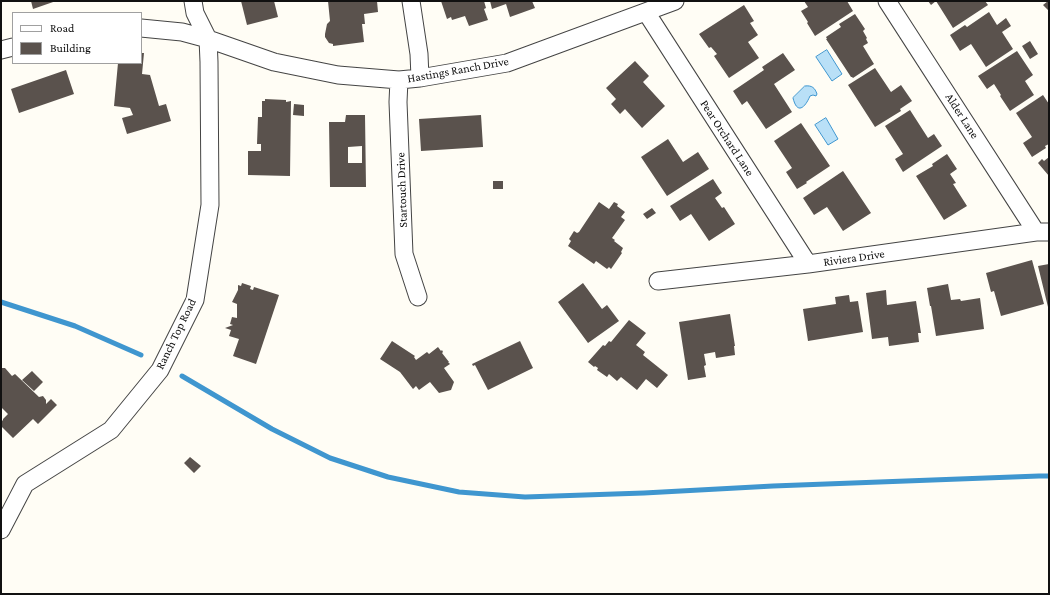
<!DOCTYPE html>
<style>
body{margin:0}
#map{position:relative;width:1050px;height:595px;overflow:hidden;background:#fffdf5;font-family:"Crimson Pro",serif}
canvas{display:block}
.frame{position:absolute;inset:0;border:2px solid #111;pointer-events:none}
.legend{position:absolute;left:12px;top:12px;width:130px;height:52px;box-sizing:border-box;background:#fff;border:1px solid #a0a0a0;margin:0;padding:5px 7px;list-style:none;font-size:12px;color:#111}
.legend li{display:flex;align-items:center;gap:8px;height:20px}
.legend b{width:20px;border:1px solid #a0a0a0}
</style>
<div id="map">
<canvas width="1050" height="595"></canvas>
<div class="frame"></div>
<ul class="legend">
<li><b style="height:5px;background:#fff"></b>Road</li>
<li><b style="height:11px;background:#5a524d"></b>Building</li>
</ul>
</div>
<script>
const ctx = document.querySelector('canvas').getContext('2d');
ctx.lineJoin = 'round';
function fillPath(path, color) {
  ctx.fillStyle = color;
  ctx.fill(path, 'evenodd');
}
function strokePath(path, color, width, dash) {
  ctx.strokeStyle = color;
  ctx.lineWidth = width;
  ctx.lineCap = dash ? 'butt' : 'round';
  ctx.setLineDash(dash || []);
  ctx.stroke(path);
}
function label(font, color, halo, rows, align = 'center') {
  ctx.font = font + ' "Crimson Pro",serif';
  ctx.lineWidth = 4;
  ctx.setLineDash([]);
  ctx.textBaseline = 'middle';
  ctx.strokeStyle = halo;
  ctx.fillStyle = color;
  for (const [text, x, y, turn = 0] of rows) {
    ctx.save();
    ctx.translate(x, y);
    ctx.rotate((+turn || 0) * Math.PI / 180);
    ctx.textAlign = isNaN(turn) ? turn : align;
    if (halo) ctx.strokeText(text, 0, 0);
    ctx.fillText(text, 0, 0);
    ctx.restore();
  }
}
const water = new Path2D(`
 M827,50l15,24 -10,7 -16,-24z
 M805,86c7,-1 10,2 12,8l-1,2 -3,-1 -3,1c-5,12 -13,19 -17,2z
 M826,118l12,21 -10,6 -13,-20z`);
const stream = new Path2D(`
 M1,302l74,24 66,29
 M182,376l90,53 58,29 58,19 71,15 66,5 119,-4 129,-7 266,-10h10`);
const building = new Path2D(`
 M31,1h25l-23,8z
 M241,1h33l4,16 -31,8z
 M328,1h49l1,11 -14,2 1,10h-3l2,18 -31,4v-2l-4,-1 -4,-6v-3l2,-10 3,-3z
 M441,1h43l2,7 -2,1 4,11 -19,6 -4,-10 -13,4 -1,-3 -4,2z
 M490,1h42l3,7 -25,9 -4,-13 -14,5z
 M804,1h34v1l2,-1h7l6,10 -38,25 -8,-13 1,-1 -7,-11 7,-4z
 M928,1h57l3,4 -35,23 -17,-27 -5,4z
 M1048,1h1v10l-6,-6z
 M744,5l10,16 -4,2 8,12 -10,7 11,16 -30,20 -15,-22 3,-2 -6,-7 -2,1 -10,-14z
 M989,12l8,13 9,-7 5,8 -9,6 11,17 -27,18 -15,-23 -11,7 -10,-16 15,-10 2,2z
 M855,14l10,15 -2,2 4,7 -1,1 2,4 -5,3 11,18 -21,14 -1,-1h-1l-25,-38h1l-1,-2 15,-10 -2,-3z
 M1030,41l8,13 -8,5 -8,-13z
 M1017,51l16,24 -8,6 9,14 -24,16 -10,-15 1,-1 -7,-11 -7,5 -9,-13z
 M141,53h3l-2,21 8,1 9,31 7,-2 5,17 -44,13 -5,-16 11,-3 -3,-7 -16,-2 4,-43h23z
 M783,53l12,17 -21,14 18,28 -26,17 -19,-28 -5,4 -9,-14 31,-21 -2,-3z
 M635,61l14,15 -6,6 22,24 -23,22 -17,-19 -5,5 -9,-10 5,-5 -10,-11z
 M875,68l16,24 10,-7 11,16 -12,8 1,2 -26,16 -27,-42z
 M66,70l8,24 -55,19 -8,-24z
 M1043,95l6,9v40l-4,2 1,2 -14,9 -9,-14 9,-6 -16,-24z
 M265,99l21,1v2l5,-1 -1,75 -42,-1v-24h13v-7h-4l1,-27h4v-16h3z
 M294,104l10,1v11l-11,-1z
 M910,110l18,28 6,-4 8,12 -39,26 -8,-13 8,-5 -18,-28z
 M346,115h19l1,72h-36l-1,-65h16zM362,146v17h-14v-16z
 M481,115l2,32 -62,4 -2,-32z
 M801,123l29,43 -24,16 1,1 -10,6 -11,-17 6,-4 -18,-27z
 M668,139l15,23 15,-10 11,17 -42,27 -26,-39z
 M947,154l10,15 -7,5 6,9 -3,1 14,22 -23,14 -28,-44 17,-10 -1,-2z
 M1049,157v19l-11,-13 4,-4 2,2z
 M843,171l28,42 -28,18 -16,-24 -13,8 -11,-17z
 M713,179l9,14 -7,5 7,10 2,-1 11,17 -26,17 -18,-27 -11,7 -10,-15z
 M493,181h10v8h-10z
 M599,202l10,7 5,-7 4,2 -1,2 8,6 -4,5 4,3 -13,18 3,2 -1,1 9,7 -2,4 1,1 -11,16 -2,-2 -2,2 -11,-8 -2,3 -26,-18 3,-5 -2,-2 5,-8 3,2 2,-1z
 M652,208l4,5 -9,6 -4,-5z
 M1032,260l12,44 -43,12 -7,-25 -3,1 -5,-19z
 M1049,264v43h-1l-10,-41z
 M242,283l9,3 -1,3 3,1 1,-3 25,8 -23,69 -23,-8 6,-17 -10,-3 2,-6 -6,-2 8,-3 -3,-1 2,-7 5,1v-14l-5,-2 6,-12v-5l3,1z
 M583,283l19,26 5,-4 12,16 -31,22 -30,-41z
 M948,284l3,16 9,-1 1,2 19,-3 4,31 -48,7 -5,-30h-1l-3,-18z
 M886,290l1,15 29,-4 5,32h-3l1,9 -30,4 -1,-9 -16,2 -6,-46z
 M849,295l1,7 8,-1 5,31 -55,9 -5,-32 33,-5 -1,-7z
 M730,314l5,32h-1l1,9 -19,3 -1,-6 -11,2 2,11 -2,1 2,11 -18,3 -9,-58z
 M629,320l17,13 -10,12 9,7 -2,3 25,20 -11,13 -11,-9 -9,11 -16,-13 -4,4 -8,-7 -2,3 -10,-7 1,-2 -3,-2 -1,1 -6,-5 15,-17 2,1 4,-5 2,1z
 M392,341l23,15 -1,1 2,3 11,-8 2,2 9,-7 3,4 1,-1 1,2 -1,1 7,9h-1l2,2 -6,4 10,14 -3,8 -12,3 -9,-11 -11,8 -3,-4 -3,3 -13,-17 -20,-13z
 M520,341l13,27 -45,22 -13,-25 -2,1 -1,-2z
 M1,368h4l7,8 3,-2 24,23 4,-1 3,4v4l5,-5 6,6 -19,19 -5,-5 -20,19 -12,-12v-4l2,-2v-1l5,-5 -7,-7z
 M32,371l11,11 -9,9 -12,-11z
 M190,457l11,9 -7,7 -10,-10z`);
const street = new Path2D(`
 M411,1l8,53 1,24
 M887,1l149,231
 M646,12l162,252
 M141,28l41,4 26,7 66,23 64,13 61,5 21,-2 87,-15 168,-62
 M1,50l12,-3
 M399,80l-1,22 6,152 14,43
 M658,281l150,-17 228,-32h13
 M1,530l24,-46 86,-54 49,-60 35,-70 15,-95 -1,-143 -1,-23 -13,-26 -2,-12`);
const streetNames = [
 ["Hastings Ranch Drive",458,70,-10],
 ["Alder Lane",962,116,57],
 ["Pear Orchard Lane",727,138,57],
 ["Startouch Drive",402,190,-92],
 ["Riviera Drive",854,258,-8],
 ["Ranch Top Road",176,334,-64]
];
fillPath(water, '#b9e0f7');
strokePath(water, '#3f96cf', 1);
strokePath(stream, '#3f96cf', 5);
fillPath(building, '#5a524d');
strokePath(street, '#444', 19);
strokePath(street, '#fff', 17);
label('12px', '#111', '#fff', streetNames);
</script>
